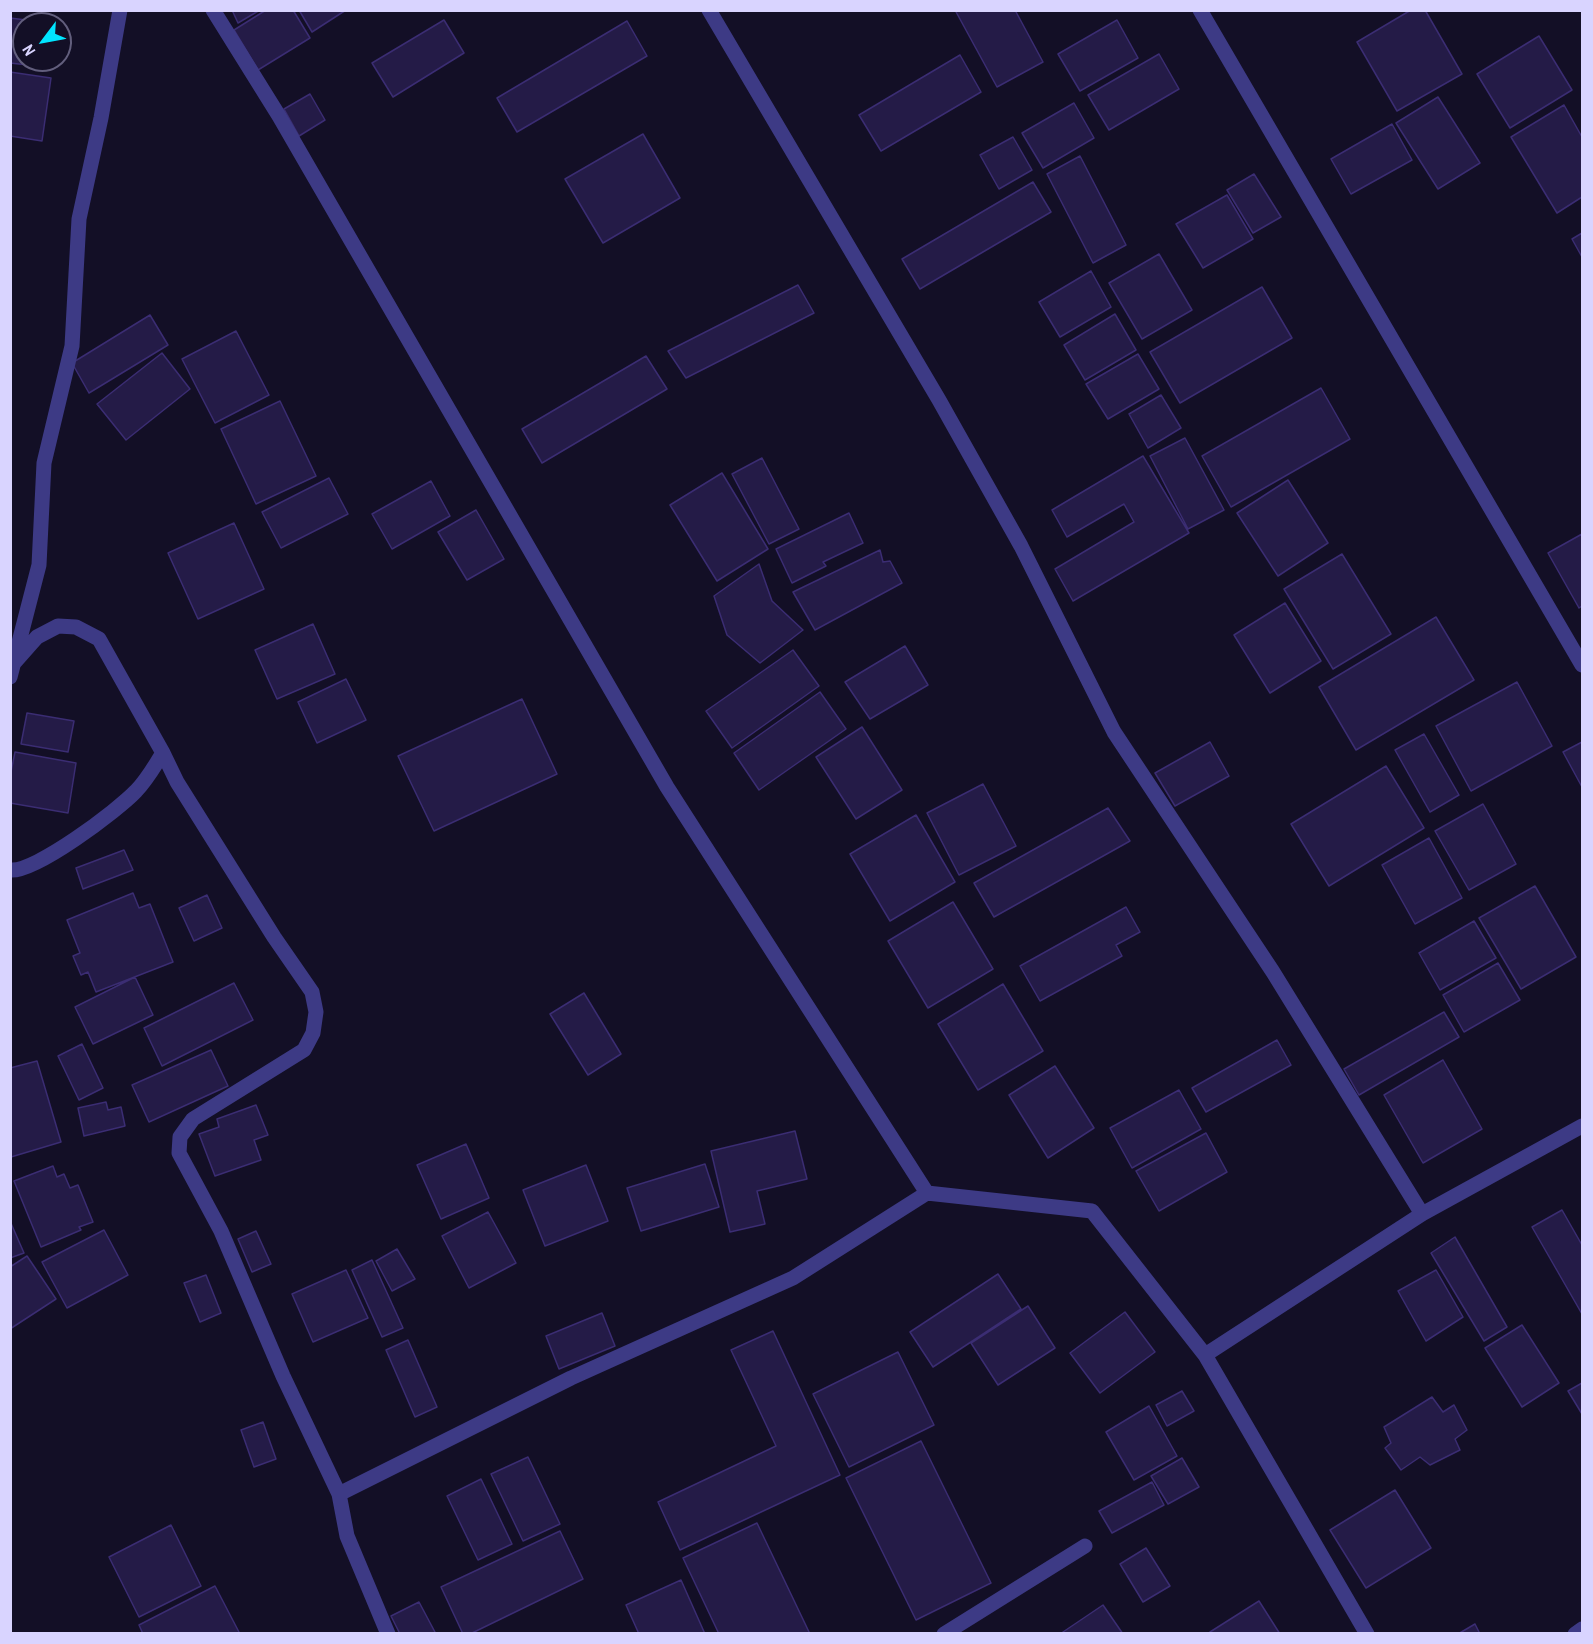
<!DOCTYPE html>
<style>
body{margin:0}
#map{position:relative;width:1593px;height:1644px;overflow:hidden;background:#130f26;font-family:"Archivo Narrow",sans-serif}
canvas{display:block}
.frame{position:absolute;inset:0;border:12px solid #d9d4ff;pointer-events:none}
.north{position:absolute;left:12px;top:12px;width:60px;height:60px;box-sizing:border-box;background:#130f26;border:2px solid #625e7d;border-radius:50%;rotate:238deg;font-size:16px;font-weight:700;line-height:24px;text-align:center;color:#d9d4ff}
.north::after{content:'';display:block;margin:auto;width:21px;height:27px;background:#00e5ff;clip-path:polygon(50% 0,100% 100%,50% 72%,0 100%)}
</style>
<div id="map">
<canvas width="1593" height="1644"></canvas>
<div class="frame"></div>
<div class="north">N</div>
</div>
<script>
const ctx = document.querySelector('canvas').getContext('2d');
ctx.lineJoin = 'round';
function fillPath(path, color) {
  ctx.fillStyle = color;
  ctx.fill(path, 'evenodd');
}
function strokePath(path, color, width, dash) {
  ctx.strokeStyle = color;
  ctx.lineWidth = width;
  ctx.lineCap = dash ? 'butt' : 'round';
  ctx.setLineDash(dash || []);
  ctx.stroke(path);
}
const building = new Path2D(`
 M232,10h28l-22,13z
 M266,10h27l17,28 -52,32 -24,-40z
 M299,10h47l-34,22z
 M955,10h60l28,52 -46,25z
 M1411,10h14l37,64 -65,37 -40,-69z
 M10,18l41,5 -27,1v36h23l-1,7 -36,-4z
 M444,20l20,33 -71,44 -21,-34z
 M1117,20l21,38 -58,33 -22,-37z
 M627,21l20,35 -130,76 -20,-34z
 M1539,36l33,54 -62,38 -33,-54z
 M1159,54l20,35 -70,41 -21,-35z
 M960,55l21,37 -100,59 -22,-36z
 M10,72l41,6 -9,63 -32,-5z
 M310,94l15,26 -26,16 -15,-27z
 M1438,97l42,66 -42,26 -42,-66z
 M1074,103l20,35 -51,30 -21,-35z
 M1564,105l18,32v60l-25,16 -46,-76z
 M1392,124l20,36 -61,34 -20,-35z
 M643,134l37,64 -77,45 -38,-64z
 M1013,137l19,33 -33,19 -19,-34z
 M1080,156l46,89 -33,18 -46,-89z
 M1254,174l27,43 -28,16 -26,-43z
 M1033,182l18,30 -131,77 -18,-30z
 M1227,195l26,44 -50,29 -27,-44z
 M1582,233v24l-10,-18z
 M1159,254l33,56 -50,29 -33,-56z
 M1091,271l20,36 -51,30 -21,-35z
 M798,285l16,28 -128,65 -18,-27z
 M1262,287l30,51 -112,65 -30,-51z
 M1115,314l21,36 -51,30 -21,-35z
 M150,315l18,30 -79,48 -17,-30z
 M236,331l33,64 -54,28 -33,-64z
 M162,353l28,36 -64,51 -29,-36z
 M1138,354l21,35 -51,30 -22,-35z
 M646,356l21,33 -125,74 -20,-34z
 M1321,388l29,51 -119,68 -29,-51z
 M1161,395l20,33 -33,20 -19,-34z
 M280,401l36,75 -60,28 -35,-75z
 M1185,438l39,72 -36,19 -38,-73z
 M1143,456l46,77 -116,68 -18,-32 79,-47 -10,-18 -57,33 -15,-27z
 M762,458l37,71 -30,15 -37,-70z
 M722,473l46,76 -51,32 -47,-76z
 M329,478l19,36 -67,34 -19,-36z
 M1288,480l40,63 -50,33 -41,-63z
 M431,481l19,35 -58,33 -20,-35z
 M476,510l28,49 -37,21 -29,-48z
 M849,513l14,30 -40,19 3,4 -34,17 -16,-34z
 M234,523l30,66 -66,30 -30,-66z
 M1582,534v72l-3,2 -31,-55z
 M880,550l3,12 7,-1 12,22 -87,47 -22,-38z
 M1342,554l49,80 -58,35 -49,-80z
 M759,564l13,37 31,29 -43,33 -33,-28 -13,-39z
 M1285,603l36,58 -51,32 -36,-58z
 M1436,617l38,63 -118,70 -37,-63z
 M313,624l22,50 -58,25 -22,-49z
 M905,646l23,39 -58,34 -25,-37z
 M793,650l26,36 -87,62 -26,-37z
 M346,679l20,41 -49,23 -19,-41z
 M1517,682l35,64 -81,45 -35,-65z
 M820,692l26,37 -87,61 -25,-37z
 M522,699l35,75 -123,57 -36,-75z
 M27,713l47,8 -6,31 -47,-8z
 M862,727l40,63 -46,29 -40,-62z
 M1424,734l35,61 -29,17 -35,-62z
 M1210,742l19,34 -54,30 -20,-33z
 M1582,742v45l-19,-35z
 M15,752l61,11 -8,50 -58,-10v-26z
 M1386,766l38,62 -95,58 -38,-62z
 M983,784l33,62 -57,29 -32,-62z
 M1483,804l33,60 -47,26 -34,-59z
 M1108,808l22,33 -136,76 -20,-34z
 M916,815l39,67 -65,39 -40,-67z
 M1429,838l33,60 -47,26 -33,-59z
 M124,850l9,20 -50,19 -7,-21z
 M1535,886l41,71 -55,32 -42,-71z
 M133,893l6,15 11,-4 23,58 -77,30 -8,-20 -7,3 -8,-19 7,-3 -13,-33z
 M207,895l15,33 -28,13 -15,-33z
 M953,902l40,67 -65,39 -40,-67z
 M1126,907l14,25 -24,13 6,11 -82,45 -20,-35z
 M1474,921l22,37 -56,32 -21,-37z
 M1498,963l22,37 -56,32 -21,-37z
 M135,977l18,38 -60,29 -18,-37z
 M234,983l19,37 -91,46 -18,-38z
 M1003,984l40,67 -65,39 -40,-66z
 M584,993l37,61 -33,21 -38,-61z
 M1444,1012l15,25 -100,58 -15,-26z
 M1277,1040l14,25 -85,47 -14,-24z
 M82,1044l21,44 -24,12 -21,-44z
 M211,1050l17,36 -79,36 -17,-37z
 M1443,1060l39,69 -59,34 -39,-68z
 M37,1061l24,81 -50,15 -1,-89z
 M1055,1066l39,62 -46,30 -39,-63z
 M1179,1090l22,39 -69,39 -22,-40z
 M106,1102l2,8 13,-3 4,19 -41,10 -6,-28z
 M256,1105l12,30 -14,5 7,20 -46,16 -16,-42 20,-7 -2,-8z
 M795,1131l12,48 -50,12 8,33 -35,8 -19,-81z
 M1206,1133l21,39 -68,39 -23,-40z
 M466,1144l23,54 -48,21 -24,-54z
 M705,1164l14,43 -78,24 -14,-43z
 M586,1165l22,56 -63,25 -22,-56z
 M53,1166l4,11 7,-3 6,14 8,-3 15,37 -14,5 2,3 -40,17 -27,-66z
 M1562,1210l20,35v69l-50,-87z
 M488,1212l28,51 -47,25 -27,-52z
 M10,1221l14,32 -14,5z
 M104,1230l24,45 -61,33 -25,-46z
 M256,1231l15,33 -19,8 -14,-33z
 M1455,1237l52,90 -23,14 -53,-88z
 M397,1249l18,30 -23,12 -16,-30z
 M27,1256l29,43 -46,30v-62z
 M372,1260l31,68 -21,9 -30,-67z
 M346,1270l22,48 -55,24 -21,-48z
 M1436,1270l27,47 -37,24 -28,-50z
 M998,1274l23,35 -88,58 -23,-35z
 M206,1275l15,38 -21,9 -16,-39z
 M1028,1306l27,42 -57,37 -27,-42z
 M1125,1312l30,40 -55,41 -30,-40z
 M602,1313l13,33 -56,23 -13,-33z
 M1522,1325l37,58 -37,24 -37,-59z
 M773,1331l67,144 -160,75 -22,-48 118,-56 -45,-96z
 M408,1340l29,67 -22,10 -29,-67z
 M898,1352l36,73 -85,42 -36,-73z
 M1582,1383v31l-14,-23z
 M1182,1391l12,20 -27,15 -11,-21z
 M1432,1397l11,15 11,-7 13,25 -12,9 5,11 -30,15 -10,-8 -19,13 -16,-22 6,-5 -7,-16z
 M1149,1406l28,50 -43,24 -28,-48z
 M263,1422l13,37 -22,8 -13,-37z
 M921,1441l70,142 -75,37 -70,-142z
 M528,1457l32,67 -37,17 -32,-67z
 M1182,1458l17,29 -31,17 -17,-28z
 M481,1479l31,65 -34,16 -31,-64z
 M1152,1482l12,23 -52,28 -13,-22z
 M1395,1490l36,58 -65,40 -36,-58z
 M757,1523l53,111h-91l-36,-76z
 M171,1525l30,61 -62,31 -30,-60z
 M560,1531l23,48 -113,55h-7l-22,-47z
 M1146,1548l24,38 -27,16 -23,-38z
 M681,1580l24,54h-66l-13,-29z
 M215,1586l25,48h-97l-4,-9z
 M1259,1601l21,33h-69l-1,-2z
 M419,1602l17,32h-36l-9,-18z
 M1103,1605l20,29h-63z
 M1475,1624l5,10h-22z`);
const minor = new Path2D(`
 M213,10l66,106 388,671 260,406 165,18 113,144 162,279
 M709,10l230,390 82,146 93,186 159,240 149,242
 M1200,10l382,655
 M14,663l23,-26 21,-11 18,1 23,12 64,114 14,29 97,155 38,55 4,20 -3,21 -9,17 -111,69 -13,18 -1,16 42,78 62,145 56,118 8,42 41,98
 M10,677l29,-112 5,-102 28,-117 7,-127 22,-101 19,-108
 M10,870c25,3 108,-60 126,-79 11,-11 19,-26 27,-38
 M1205,1355l217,-141 160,-88
 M339,1494l232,-116 222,-100 134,-85
 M944,1634l141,-88
 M1575,1634l7,-5`);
fillPath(building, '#241b47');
strokePath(building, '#3b2d73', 1.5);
strokePath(minor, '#3d3a85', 15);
</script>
